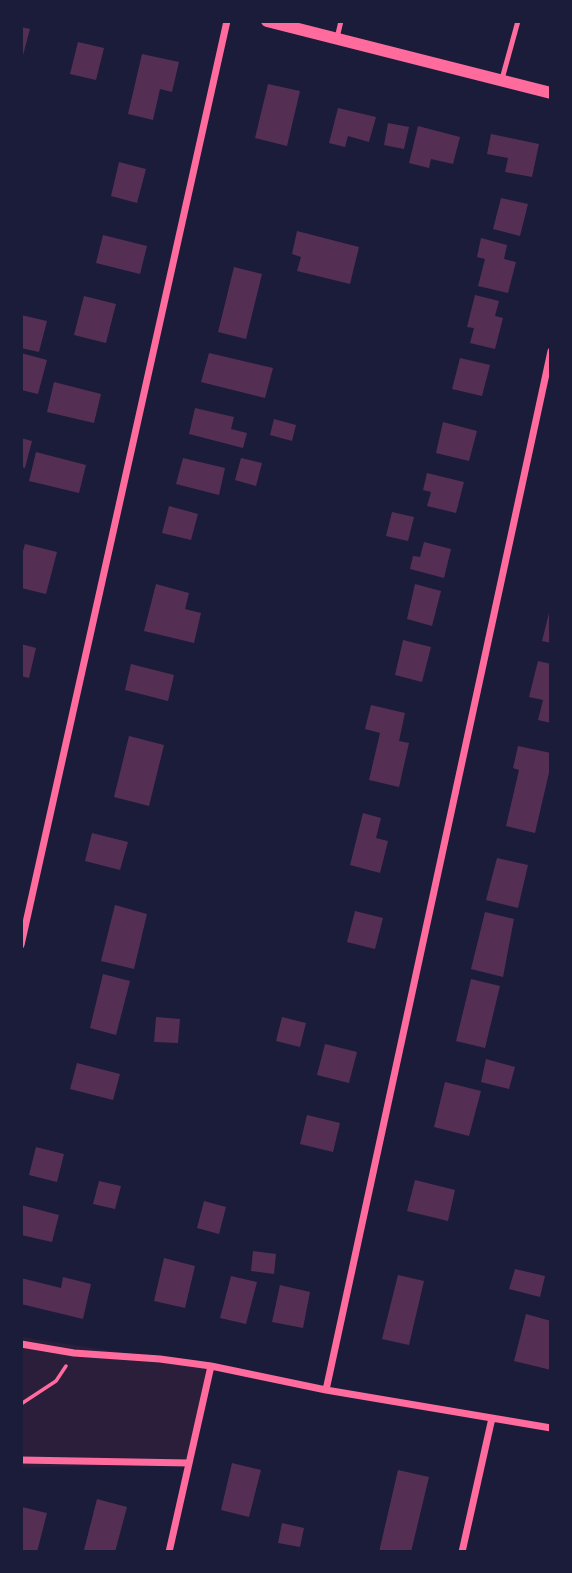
<!DOCTYPE html>
<style>
body{margin:0}
#map{position:relative;width:572px;height:1573px;overflow:hidden;background:#1b1b3a;font-family:Overpass,sans-serif}
canvas{display:block}
.frame{position:absolute;inset:0;border:23px solid #1b1b3a;pointer-events:none}
</style>
<div id="map">
<canvas width="572" height="1573"></canvas>
<div class="frame"></div>
</div>
<script>
const ctx = document.querySelector('canvas').getContext('2d');
ctx.lineJoin = 'round';
function fillPath(path, color) {
  ctx.fillStyle = color;
  ctx.fill(path, 'evenodd');
}
function strokePath(path, color, width, dash) {
  ctx.strokeStyle = color;
  ctx.lineWidth = width;
  ctx.lineCap = dash ? 'butt' : 'round';
  ctx.setLineDash(dash || []);
  ctx.stroke(path);
}
const green = new Path2D(`
 M21,1337l190,29 -22,97 -168,5z`);
const building = new Path2D(`
 M21,27l9,2 -8,30h-1z
 M78,42l26,6 -8,32 -26,-6z
 M142,54l37,8 -7,30 -12,-3 -7,31 -25,-6z
 M268,84l32,7 -13,55 -32,-8z
 M338,108l38,9 -7,25 -21,-6 -3,11 -16,-4z
 M388,123l21,4 -5,22 -20,-4z
 M418,126l42,11 -7,27 -22,-5 -2,9 -20,-5z
 M491,134l48,10 -7,33 -27,-5 3,-14 -21,-4z
 M119,162l27,7 -9,34 -26,-7z
 M501,198l27,6 -8,32 -27,-7z
 M297,231l62,16 -9,37 -53,-13 4,-14 -9,-3z
 M103,235l44,11 -7,28 -44,-11z
 M481,238l26,7 -3,14 12,3 -8,31 -30,-7 7,-27 -8,-2z
 M234,267l28,7 -16,65 -28,-7z
 M475,295l24,6 -4,15 8,2 -8,31 -25,-6 4,-15 -7,-1z
 M84,296l32,8 -10,39 -32,-8z
 M21,315l26,6 -8,31 -18,-4z
 M21,353l26,7 -9,34 -17,-4z
 M209,353l64,15 -8,30 -64,-16z
 M460,358l30,7 -8,31 -30,-7z
 M54,382l47,12 -7,29 -47,-11z
 M195,408l39,9 -3,12 16,4 -4,15 -54,-14z
 M274,419l22,6 -4,16 -22,-6z
 M443,422l34,9 -8,30 -33,-8z
 M21,438l11,3 -7,27 -4,-1z
 M36,452l50,13 -7,28 -50,-12z
 M183,458l42,10 -6,27 -43,-11z
 M241,458l21,5 -6,23 -21,-6z
 M427,473l37,9 -8,31 -29,-7 4,-14 -8,-2z
 M169,506l29,8 -7,26 -29,-7z
 M392,512l22,5 -6,24 -22,-5z
 M424,542l27,7 -7,29 -34,-9 3,-13 7,1z
 M25,544l32,8 -11,42 -25,-6v-30z
 M156,584l33,9 -4,16 16,4 -7,30 -50,-12z
 M415,584l26,7 -9,35 -25,-7z
 M550,609l1,1v33l-9,-2z
 M403,640l28,7 -9,35 -27,-7z
 M21,644l15,4 -7,30 -8,-2z
 M538,661l13,3v59l-13,-3 5,-20 -14,-3z
 M131,664l43,11 -6,26 -43,-11z
 M371,705l34,8 -6,28 10,2 -10,44 -30,-7 11,-47 -15,-4z
 M129,736l35,9 -15,61 -35,-9z
 M518,746l33,7v11l-16,69 -29,-7 13,-56 -6,-2z
 M363,813l18,5 -5,20 12,3 -8,32 -30,-8z
 M92,833l36,9 -8,28 -35,-9z
 M497,858l31,7 -10,43 -32,-8z
 M115,905l32,9 -13,55 -33,-8z
 M355,911l28,7 -8,31 -28,-7z
 M485,912l29,7 -11,58 -32,-8z
 M103,974l27,7 -14,54 -26,-7z
 M471,979l29,7 -15,62 -29,-7z
 M156,1017l24,2 -2,24 -24,-1z
 M282,1017l24,6 -6,24 -24,-6z
 M325,1044l32,8 -8,31 -32,-8z
 M486,1059l29,8 -6,22 -28,-7z
 M77,1063l43,11 -7,26 -43,-11z
 M445,1082l36,9 -12,45 -35,-9z
 M307,1115l33,8 -7,29 -33,-8z
 M36,1147l28,7 -7,28 -28,-7z
 M415,1180l40,10 -7,31 -41,-10z
 M99,1181l22,5 -6,23 -22,-5z
 M204,1201l22,6 -7,27 -22,-6z
 M21,1205l38,10 -7,27 -31,-7z
 M253,1251l23,3 -2,20 -23,-3z
 M164,1258l31,8 -10,42 -31,-7z
 M515,1269l30,7 -5,21 -31,-8z
 M398,1275l26,6 -15,64 -27,-6z
 M231,1276l26,6 -11,42 -26,-6z
 M63,1277l28,7 -8,35 -62,-15v-26l40,10z
 M280,1285l30,7 -7,36 -31,-6z
 M526,1314l25,7v49l-37,-9z
 M232,1463l29,7 -12,47 -28,-7z
 M398,1470l31,7 -18,75h-32z
 M97,1499l30,8 -12,45 -31,-2z
 M22,1507l25,6 -10,39h-16z
 M282,1523l22,5 -4,19 -22,-4z`);
const path = new Path2D(`
 M21,1404l35,-23 10,-15`);
const service = new Path2D(`
 M337,38l4,-17
 M502,79l16,-58`);
const minor = new Path2D(`
 M21,945l206,-924
 M21,1344l53,9 86,6 51,7 115,24 225,38
 M326,1390l225,-1039
 M21,1460l168,3
 M169,1552l42,-186
 M462,1552l30,-134`);
const tertiary = new Path2D(`
 M267,21l284,72`);
fillPath(green, '#2a1e3b');
fillPath(building, '#542f53');
strokePath(path, '#ff6b9d', 3.5);
strokePath(service, '#ff6b9d', 5);
strokePath(minor, '#ff6b9d', 7);
strokePath(tertiary, '#ff6b9d', 12);
</script>
